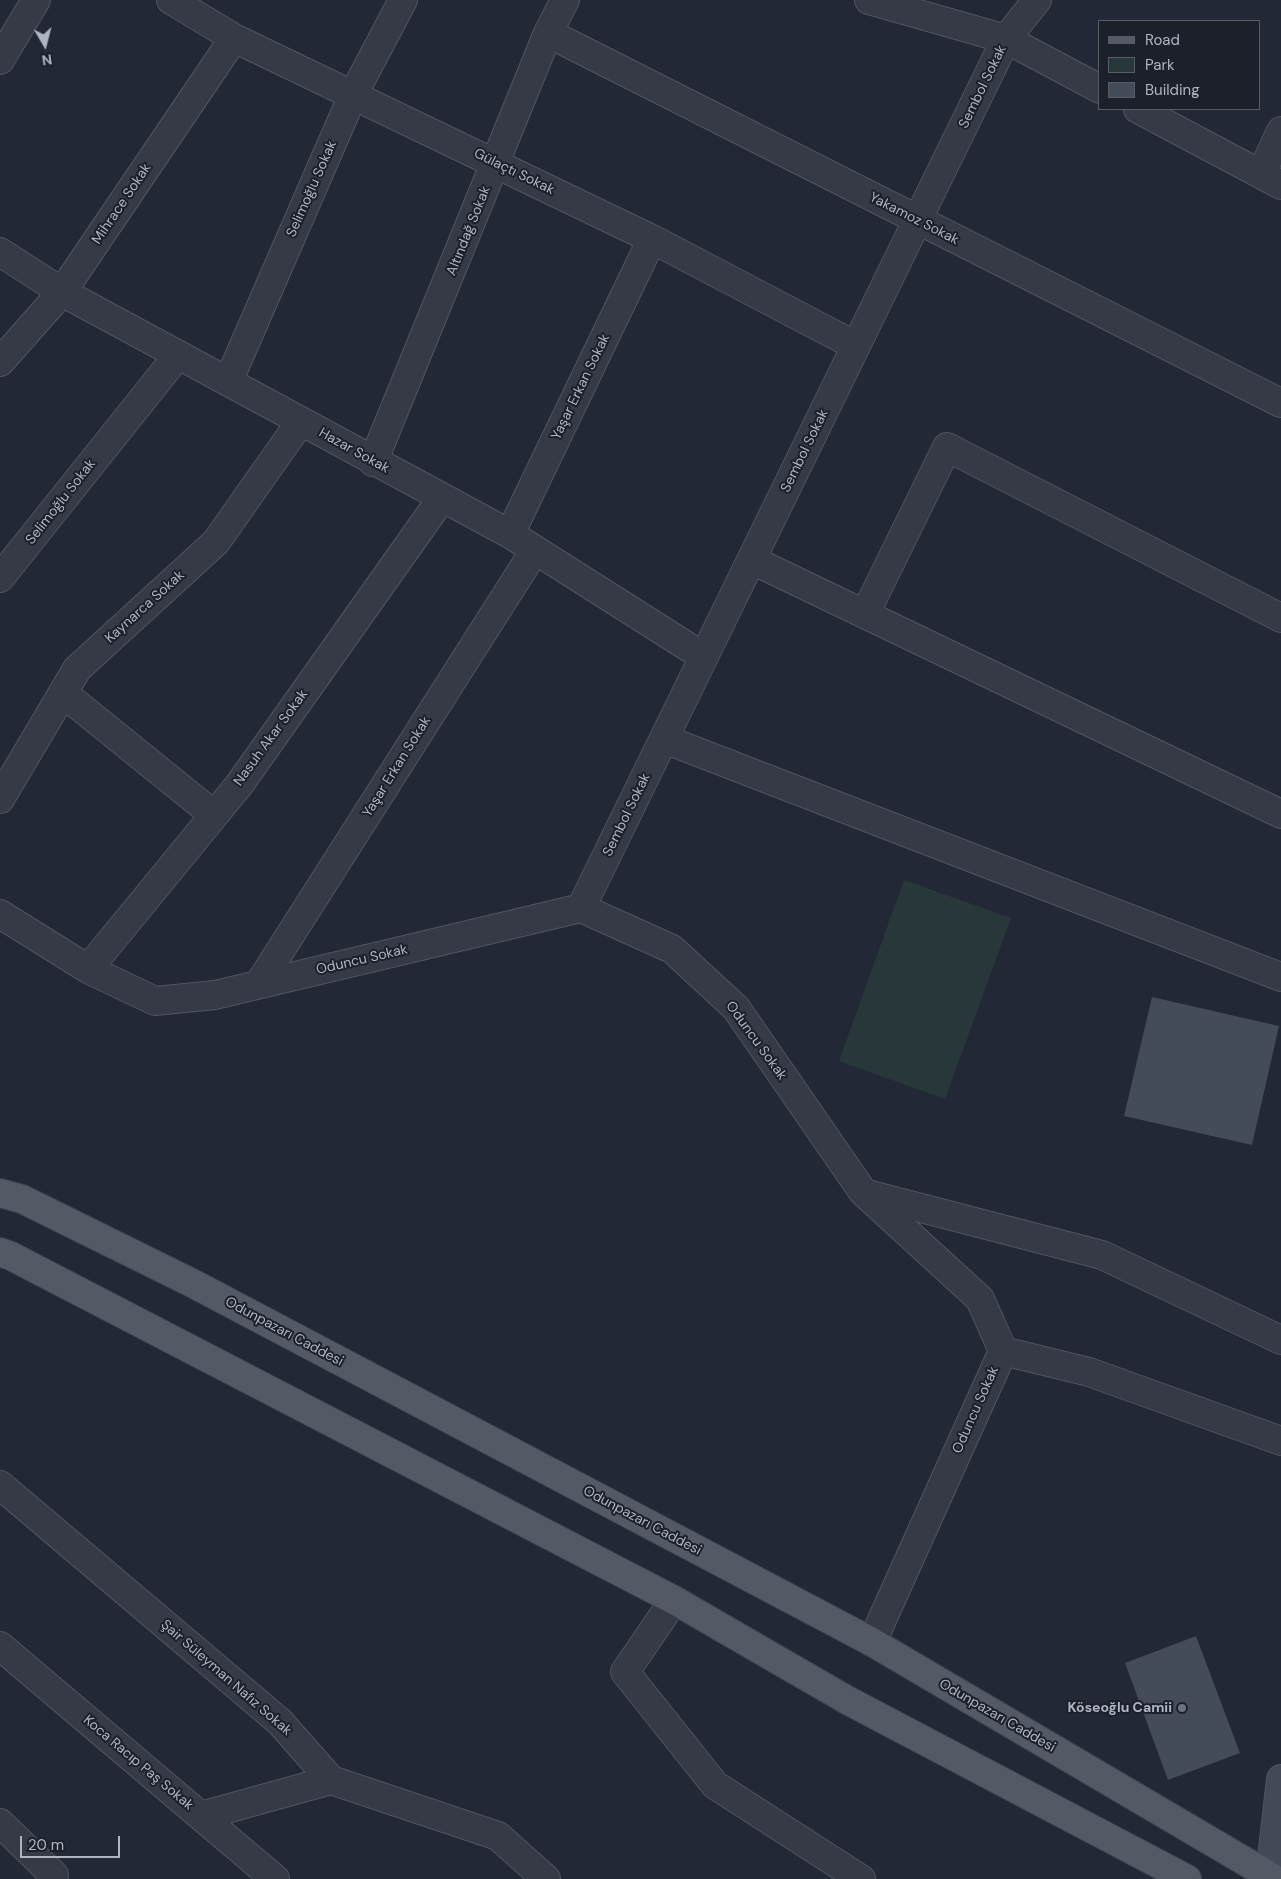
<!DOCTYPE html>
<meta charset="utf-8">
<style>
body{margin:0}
#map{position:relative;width:1281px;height:1879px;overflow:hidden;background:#222835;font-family:"DM Sans",sans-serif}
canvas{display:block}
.legend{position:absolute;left:1098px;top:20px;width:162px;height:90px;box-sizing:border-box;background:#1b202a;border:1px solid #575c67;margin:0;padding:6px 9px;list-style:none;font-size:15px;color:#b0b5c2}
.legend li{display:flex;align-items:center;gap:10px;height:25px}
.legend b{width:25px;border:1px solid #575c67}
.north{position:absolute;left:20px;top:20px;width:50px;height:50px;-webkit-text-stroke:4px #1b202a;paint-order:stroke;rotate:172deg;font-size:14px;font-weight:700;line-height:20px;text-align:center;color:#b0b5c2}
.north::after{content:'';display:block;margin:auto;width:18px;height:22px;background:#b0b5c2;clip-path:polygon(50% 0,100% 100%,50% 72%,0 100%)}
.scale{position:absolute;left:20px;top:1836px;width:100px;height:22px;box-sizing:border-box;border:2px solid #b0b5c2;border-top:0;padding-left:6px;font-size:15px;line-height:18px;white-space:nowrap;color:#b0b5c2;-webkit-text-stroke:4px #1b202a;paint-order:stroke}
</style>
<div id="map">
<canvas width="1281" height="1879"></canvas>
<ul class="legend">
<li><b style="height:6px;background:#545966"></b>Road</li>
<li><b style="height:14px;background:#28383a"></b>Park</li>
<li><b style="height:14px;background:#444b59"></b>Building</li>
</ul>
<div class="north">N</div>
<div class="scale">20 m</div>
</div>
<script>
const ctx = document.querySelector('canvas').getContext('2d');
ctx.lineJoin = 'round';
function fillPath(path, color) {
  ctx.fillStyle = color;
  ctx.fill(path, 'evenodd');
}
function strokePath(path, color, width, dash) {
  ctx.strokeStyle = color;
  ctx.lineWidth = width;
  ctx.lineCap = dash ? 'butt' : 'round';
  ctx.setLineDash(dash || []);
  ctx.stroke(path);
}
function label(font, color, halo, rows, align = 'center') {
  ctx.font = font + ' "DM Sans",sans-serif';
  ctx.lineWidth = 4;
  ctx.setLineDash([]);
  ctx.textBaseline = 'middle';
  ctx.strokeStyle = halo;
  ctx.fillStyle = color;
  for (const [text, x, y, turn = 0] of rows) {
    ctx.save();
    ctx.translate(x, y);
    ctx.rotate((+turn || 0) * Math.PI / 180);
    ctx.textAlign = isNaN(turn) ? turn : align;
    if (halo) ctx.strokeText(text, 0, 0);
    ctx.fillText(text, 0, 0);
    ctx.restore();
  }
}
const green = new Path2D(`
 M904,880l107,38 -66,181 -106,-38z`);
const building = new Path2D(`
 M1152,997l127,29 -27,119 -128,-29z
 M1196,1636l44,117 -72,27 -43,-117z`);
const minor = new Path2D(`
 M171,0l63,38 418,201 204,107
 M548,33l733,370
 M0,60l36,-60
 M1261,174l20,-43
 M0,252l62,40 448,242 194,123
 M0,362l62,-70 172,-254
 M228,382l125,-287 50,-95
 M373,462l175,-429 17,-33
 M510,534l142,-295
 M752,560l529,254
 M0,578l178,-223
 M865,614l82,-167 334,171
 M63,693l151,122
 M664,739l617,238
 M0,799l77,-130 139,-127 85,-121
 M581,908l425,-869 31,-39
 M0,914l88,55 67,32 60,-6 366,-87 91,41 64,59 127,184 117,107 23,52 -131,291
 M88,969l151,-184 203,-287
 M259,984l276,-434
 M867,1194l235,61 179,85
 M1003,1351l86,21 192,69
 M0,1485l280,237 51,58 167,56 48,43
 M674,1600l-49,72 90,113 146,94
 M0,1646l275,233
 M201,1816l130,-36
 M0,1823l54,52 -3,4`);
const tertiary = new Path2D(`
 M869,0l137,39 94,50
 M1138,109l143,76`);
const secondary = new Path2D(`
 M1270,1876l11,-97`);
const primary = new Path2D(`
 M0,1193l22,6 172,85 678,358 398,234
 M0,1252l11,4 663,344 173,100 340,179`);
const markers = [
 [1182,1708,5,"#6b7280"]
];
const streetNames = [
 ["Sembol Sokak",983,87,-64],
 ["Gülaçtı Sokak",514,172,26],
 ["Selimoğlu Sokak",312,189,-66],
 ["Mihrace Sokak",122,204,-56],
 ["Yakamoz Sokak",914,219,27],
 ["Altındağ Sokak",469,231,-68],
 ["Yaşar Erkan Sokak",581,387,-64],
 ["Hazar Sokak",354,451,29],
 ["Sembol Sokak",805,451,-64],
 ["Selimoğlu Sokak",61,502,-52],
 ["Kaynarca Sokak",145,607,-42],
 ["Nasuh Akar Sokak",271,738,-54],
 ["Yaşar Erkan Sokak",397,767,-58],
 ["Sembol Sokak",627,815,-64],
 ["Oduncu Sokak",362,960,-13],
 ["Oduncu Sokak",756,1041,54],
 ["Odunpazarı Caddesi",284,1332,28],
 ["Oduncu Sokak",976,1410,-66],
 ["Odunpazarı Caddesi",642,1521,28],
 ["Şair Süleyman Nafız Sokak",226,1678,41],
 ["Odunpazarı Caddesi",997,1716,30],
 ["Koca Racıp Paş Sokak",138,1763,40]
];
const poiNames = [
 ["Köseoğlu Camii",1172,1708]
];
fillPath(green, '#28383a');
fillPath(building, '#444b59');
strokePath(minor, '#505560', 30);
strokePath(tertiary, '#505560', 30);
strokePath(secondary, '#505560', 30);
strokePath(primary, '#3f434f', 30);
strokePath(minor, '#363a46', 28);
strokePath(tertiary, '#363a46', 28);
strokePath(secondary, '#444958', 28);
strokePath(primary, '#545966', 28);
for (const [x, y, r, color] of markers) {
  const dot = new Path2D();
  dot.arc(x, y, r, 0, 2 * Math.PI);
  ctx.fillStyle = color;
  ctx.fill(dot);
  strokePath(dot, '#1b202a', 2);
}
label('14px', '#b0b5c2', '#1b202a', streetNames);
label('bold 14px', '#b0b5c2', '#1b202a', poiNames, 'right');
</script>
